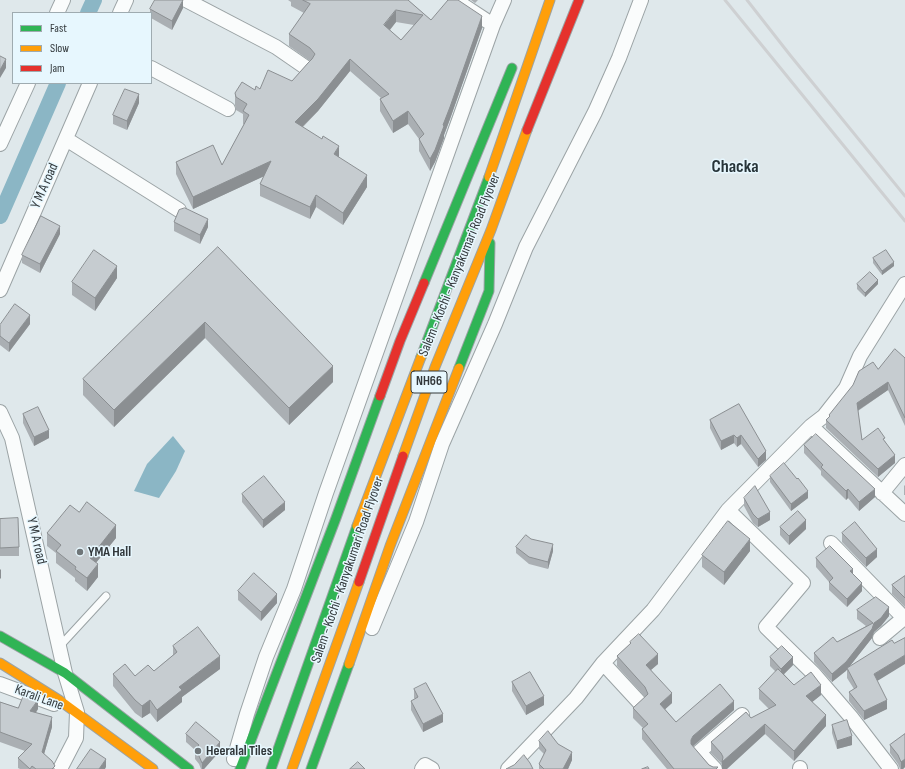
<!DOCTYPE html>
<style>
body{margin:0}
#map{position:relative;width:905px;height:769px;overflow:hidden;background:#dfe8eb;font-family:"Sofia Sans Condensed",sans-serif}
canvas{display:block}
.legend{position:absolute;left:12px;top:12px;width:140px;height:72px;box-sizing:border-box;background:#e7f7fe;border:1px solid #9fabb0;margin:0;padding:5px 7px;list-style:none;font-size:12px;color:#32383b}
.legend li{display:flex;align-items:center;gap:8px;height:20px}
.legend b{width:20px;border:1px solid #9fabb0}
</style>
<div id="map">
<canvas width="905" height="769"></canvas>
<ul class="legend">
<li><b style="height:5px;background:#30b455"></b>Fast</li>
<li><b style="height:5px;background:#ff9f0a"></b>Slow</li>
<li><b style="height:5px;background:#e5322d"></b>Jam</li>
</ul>
</div>
<script>
const ctx = document.querySelector('canvas').getContext('2d');
ctx.lineJoin = 'round';
function fillPath(path, color) {
  ctx.fillStyle = color;
  ctx.fill(path, 'evenodd');
}
function strokePath(path, color, width, dash) {
  ctx.strokeStyle = color;
  ctx.lineWidth = width;
  ctx.lineCap = dash ? 'butt' : 'round';
  ctx.setLineDash(dash || []);
  ctx.stroke(path);
}
function label(font, color, halo, rows, align = 'center') {
  ctx.font = font + ' "Sofia Sans Condensed",sans-serif';
  ctx.lineWidth = 3;
  ctx.setLineDash([]);
  ctx.textBaseline = 'middle';
  ctx.strokeStyle = halo;
  ctx.fillStyle = color;
  for (const [text, x, y, turn = 0] of rows) {
    ctx.save();
    ctx.translate(x, y);
    ctx.rotate((+turn || 0) * Math.PI / 180);
    ctx.textAlign = isNaN(turn) ? turn : align;
    if (halo) ctx.strokeText(text, 0, 0);
    ctx.fillText(text, 0, 0);
    ctx.restore();
  }
}
const water = new Path2D(`
 M173,436l12,15 -9,20 -17,27 -25,-7 13,-27z`);
const canal = new Path2D(`
 M88,13l6,-13
 M0,216l58,-133`);
const lane = new Path2D(`
 M59,647l47,-51`);
const street = new Path2D(`
 M186,0l90,47 29,20
 M455,0l38,25
 M57,13l6,-13
 M120,13l6,-13
 M151,68l77,41
 M66,139l113,71
 M0,144l28,-61
 M0,290l90,-207
 M0,412l12,26 53,235 12,39 -1,26 -16,31
 M811,426l13,-10 22,-28 14,-32 45,-72
 M882,493l23,-28
 M728,510l75,73 -37,44 48,47 37,43 40,52
 M831,543l73,75
 M372,628l44,-106 26,-78 53,-120 31,-77 69,-135 24,-54 22,-58
 M880,638l25,-21
 M603,663l36,39
 M0,684l54,20
 M234,759l13,-45 19,-57 28,-68 32,-96 167,-468 11,-25
 M800,768v1
 M422,769l3,-4 7,4
 M508,769l68,-71 27,-35 50,-53 75,-100 83,-84 94,88
 M715,769l-16,-17 43,-37`);
const fast = new Path2D(`
 M424,283l88,-215
 M421,357l68,-180
 M459,368l30,-77 1,-48
 M0,636l65,37 124,96
 M240,769l96,-251 44,-122
 M271,769l86,-243
 M311,769l38,-105`);
const slow = new Path2D(`
 M489,177l61,-177
 M403,456l32,-89 56,-137 36,-100
 M357,526l64,-169
 M0,663l59,37 94,69
 M349,664l41,-118 69,-178
 M292,769l67,-187`);
const jam = new Path2D(`
 M527,130l52,-130
 M380,396l20,-55 24,-58
 M359,582l44,-126`);
const rail = new Path2D(`
 M725,0l180,221
 M747,0l43,55 115,141`);
const wall = new Path2D(`
 M288,0h120l23,20 51,8 -32,91 -6,16v3l-9,24 -5,9 -11,-20v-12l-11,-15 -15,9 -13,-22v-12l1,-1 -31,-27 -32,40 -15,16 36,30 28,30 -24,38 -27,-18 -6,12 -50,-23v-12l4,-8 -71,33 -17,-35v-12l46,3 22,-41h-1v-10l-7,-4 -1,-5v-12l20,-3 37,-9 18,-20 -21,-15v-12l15,-21 -13,-7v-4zM396,22l18,3 -13,15 -11,-10z
 M471,0h7l-3,3z
 M183,8l-11,22 -21,-12v-5h-1v-4z
 M139,103l-12,27 -14,-6v-9z
 M174,222l34,5 -8,17 -26,-13z
 M60,234l-20,39 -18,-10v-8z
 M218,247l115,135 -44,43 -84,-87 -91,89 -31,-32v-16z
 M873,258l21,8 -12,9 -9,-12z
 M117,278l-22,33 -23,-16v-13z
 M857,284h21l-13,13 -8,-8z
 M30,324l-21,28 -9,-7v-20z
 M905,358v68l-17,-36 -30,21 4,29 23,1 10,22 -17,14 -52,-49v-8l3,-3v-2l49,-46z
 M739,404l27,56 -8,7 -17,-23 -4,3 -3,-4 -13,7 -11,-22v-8z
 M23,414l26,24 -15,8 -11,-23z
 M804,445l71,52 -16,14 -11,-13 -2,2 -25,-25v-4l-17,-18z
 M770,476l38,22 -17,13 -21,-29z
 M905,485v10h-1v-9z
 M242,494l43,16 -22,18 -21,-26z
 M744,498l26,22 -12,7 -5,-4 -9,-17z
 M79,512l37,26 -20,25 2,14 -11,14 -12,-10v-3l-19,-15v-10l-9,-7v-13z
 M0,519l19,28v9h-19z
 M780,527l26,2 -17,16 -9,-10z
 M842,533l35,24 -11,10 -24,-25z
 M531,539l22,12 -5,18 -19,-5 -13,-11v-6z
 M750,551l-26,34 -22,-18v-12z
 M816,558l37,16 9,17 -15,16 -18,-17v-8l-13,-15z
 M905,576v31l-13,-13v-9z
 M238,591l39,12 -16,18 -23,-21z
 M857,610l32,6 -8,10 -7,6 -2,6 -23,29 28,14 10,28 -23,11 -15,-19v-9l5,-3 -7,-11v-9l-15,13 -18,-20v-9l23,-11 29,-16 -9,-7z
 M630,642l28,22 -7,6 21,33 -7,6 11,13 58,-12 -41,37 16,18 4,2 5,2h-51l-25,-30v-10l1,-1 -10,-10v-10l12,-11 -28,-31v-10l13,-12z
 M173,646l47,23 -38,28v5l-25,20 -7,-9 -8,5 -7,-5 -22,-27v-12l22,2 19,-5 19,-16z
 M770,657l23,8 -9,9 10,11 27,10 -9,7 14,24 -32,35 -29,-27 -43,35v-3l-1,-3 -10,-10v-11l58,-33 -10,-10v-10l17,-17 -6,-6z
 M512,682l32,23 -18,10 -14,-24z
 M414,689l29,33 -20,10 -12,-22v-9l4,-2 -1,-1z
 M0,702l18,6 20,1 -2,4 16,14 -8,27 11,15h-35l-2,-1v-10l7,-7 -25,-9z
 M832,725l20,20 -15,4 -5,-16z
 M186,734l34,17 -16,18h-3l-2,-5 -4,-5v-9l-9,-8z
 M905,734v33l-2,2h-3l-2,-5 -8,-11v-8z
 M539,741l19,3 14,16 -4,9h-29v-5l5,-10 -5,-5z`);
const shadedWall = new Path2D(`
 M183,0v8l-11,22v-9z
 M396,10v12l-12,15v-12z
 M482,16v12l-32,91 -6,16v3l-9,24 -5,9v-12z
 M6,59v9l-6,10v-8z
 M350,59v12l-32,40 -23,23v-12z
 M139,94v9l-12,27v-9z
 M408,111v13l-15,9v-12z
 M339,146v12l-5,-4z
 M271,161v12l-78,36v-12z
 M367,175v12l-24,38v-12z
 M316,195v12l-6,12v-12z
 M208,219v8l-8,17v-9z
 M60,226v8l-20,39v-9z
 M894,262v4l-12,9v-4z
 M117,266v12l-22,33v-13z
 M878,280v4l-13,13v-4z
 M30,315v9l-21,28v-9z
 M205,322v16l-91,89v-17z
 M333,366v16l-44,43v-17z
 M888,382v8l-31,21v-8z
 M49,430v8l-15,8v-9z
 M734,435v8l-13,7v-9z
 M741,435v9l-4,3v-9z
 M766,451v9l-8,7v-8z
 M895,455v8l-17,14v-8z
 M848,489v9l-2,2v-9z
 M875,489v8l-16,14v-9z
 M808,491v7l-17,13v-7z
 M285,502v8l-22,18v-8z
 M770,512v8l-12,7v-8z
 M806,520v9l-17,16v-9z
 M116,525v13l-26,32v-12z
 M750,539v12l-26,34v-13z
 M553,544v7l-5,18v-7z
 M877,549v8l-11,10v-9z
 M98,564v13l-11,14v-13z
 M1,569v9l-1,1v-9z
 M853,569v8l-3,-6z
 M862,583v8l-15,16v-8z
 M277,594v9l-16,18v-9z
 M889,607v9l-8,10 -7,6 -2,6 -26,33 -14,11v-8l42,-51z
 M658,654v10l-12,10v-9z
 M905,655v9l-31,19v-9z
 M220,656v13l-38,28v5l-25,20v-12l22,-23z
 M793,657v8l-12,12v-8z
 M821,685v10l-15,12v-11z
 M672,693v10l-12,11v-10z
 M544,696v9l-18,10v-9z
 M38,700v9l-8,11v-9z
 M150,700v13l-8,5v-12z
 M887,700v9l-23,11v-9z
 M734,701v9l-41,36 -2,4v-10l2,-4z
 M443,714v8l-20,10v-8z
 M826,715v11l-32,35v-10z
 M52,717v10l-10,34v-9z
 M765,724v10l-38,35h-5v-7z
 M852,736v9l-15,4v-8z
 M220,742v9l-16,18h-2v-6z
 M572,752v8l-4,9h-5z
 M106,759v8l-1,2h-6z
 M905,759v8l-2,2h-2v-7z`);
const building = new Path2D(`
 M155,0h28l-11,21 -22,-12z
 M303,0h105l23,20 17,-20h10l24,16 -32,91 -7,18 1,1 -9,24 -5,9 -11,-20 5,-5 -16,-23 -15,10 -13,-22 9,-5 -39,-35 -32,40 -23,23 27,17 1,-3 16,10 -5,8 33,21 -24,38 -27,-18 -6,12 -50,-23 11,-23 -78,36 -17,-35 37,-17 9,20 27,-50 -6,-4 4,-7 -11,-7 -1,-4 7,-11 13,8 1,-4 4,3 8,-19 24,11 16,-18 4,-4 3,-5 -5,-6 -21,-14 21,-30zM396,10l27,5 -22,25 -17,-15z
 M0,56l6,3 -6,11z
 M125,89l14,5 -12,27 -14,-6z
 M185,208l23,11 -8,16 -26,-13 5,-12z
 M41,216l19,10 -20,38 -18,-9z
 M218,247l115,119 -44,42 -84,-86 -91,88 -31,-31z
 M94,250l23,16 -22,32 -23,-16z
 M886,250l8,12 -12,9 -9,-13z
 M870,272l8,8 -13,13 -8,-9z
 M15,304l15,11 -21,28 -9,-7v-11z
 M895,349l10,9v60l-17,-36 -31,21 5,37 16,-12 7,10 -2,1 12,16 -17,14 -52,-49 4,-4 -1,-1 24,-30 6,-14 14,-9 5,7z
 M739,404l27,47 -8,8 -17,-24 -4,3 -3,-3 -13,6 -11,-21z
 M38,407l11,23 -15,7 -11,-23z
 M816,434l59,55 -16,13 -11,-13 -2,2 -25,-24 2,-2 -19,-20z
 M784,463l13,16 1,-1 10,13 -17,13 -21,-28z
 M264,476l21,26 -22,18 -21,-26z
 M755,486l15,26 -12,7 -5,-5 -9,-16z
 M87,502l29,23 -26,33 8,6 -11,14 -12,-9 1,-2 -20,-16 5,-6 -14,-12 23,-28 9,7z
 M798,511l8,9 -17,16 -9,-9z
 M18,518l1,29 -19,1v-29z
 M728,521l22,18 -26,33 -22,-17z
 M855,522l22,27 -11,9 -24,-25z
 M526,535l5,4 22,5 -5,18 -19,-5 -13,-10z
 M830,546l23,23 -3,2 12,12 -15,16 -18,-17 4,-4 -17,-20z
 M254,573l23,21 -16,18 -23,-21z
 M905,576v22l-13,-13z
 M876,597l13,10 -8,11 -7,5 -2,6 -26,33 -14,12 -18,-21 19,-16 4,5 36,-19 -16,-13z
 M198,627l22,29 -41,31 3,3 -25,20 -7,-10 -8,6 -7,-6 -22,-26 12,-10 10,12 13,-11 6,6 23,-19 -4,-6z
 M639,634l19,20 -12,11 26,28 -12,11 16,18 44,-38 14,17 -41,35 -2,4v4l18,21 4,2h5l-2,2h1h-43l-32,-40 6,-5 -15,-16 15,-14 -3,-7 -28,-31 14,-13 -1,-1z
 M905,638v17l-31,19 13,26 -23,11 -15,-19 8,-5 -10,-19 45,-28 2,3z
 M782,646l11,11 -12,12 -11,-12z
 M778,669l16,16 17,-13 10,13 -15,11 20,19 -32,36 -29,-27 -43,38 1,-5 -2,-4 -10,-11 35,-30 5,6 25,-13 -17,-16z
 M530,672l14,24 -18,10 -14,-24z
 M426,683l17,31 -20,10 -12,-23 7,-4 -4,-8z
 M24,695l14,5 -8,11 22,6 -10,35 10,9 3,5 -3,3h-16l-4,-3 -2,3 -12,-11 14,-14 -32,-12v-30l18,6z
 M847,720l5,16 -15,5 -5,-16z
 M196,722l24,20 -18,21 -3,-7 -4,-6 4,-5 -13,-11z
 M548,731l10,13 14,8 -9,17h-19l-5,-5 7,-14 -7,-9z
 M905,734v25l-4,3 -3,-7 -8,-10z
 M91,749l15,10 -7,10h-22z
 M524,755l6,8 3,6h-27l8,-4z
 M358,762l7,7h-15z
 M648,767l1,2h-7z`);
const markers = [
 [80,552,4,"#6f7679"],
 [198,751,4,"#6f7679"]
];
const shields = [
 [429,382,36]
];
const shieldNames = [
 ["NH66",429,382]
];
const streetNames = [
 ["Y M A road",45,186,-66],
 ["Salem - Kochi - Kanyakumari Road Flyover",460,265,-68],
 ["Y M A road",36,541,77],
 ["Salem - Kochi - Kanyakumari Road Flyover",348,570,-71],
 ["Karali Lane",39,698,20]
];
const poiNames = [
 ["YMA Hall",88,552],
 ["Heeralal Tiles",206,751]
];
const districtNames = [
 ["Chacka",735,167]
];
fillPath(water, '#8bb6c5');
strokePath(canal, '#8bb6c5', 16);
strokePath(lane, '#9ba3a5', 9);
strokePath(street, '#9ba3a5', 16);
strokePath(fast, '#9ba3a5', 11);
strokePath(slow, '#9ba3a5', 11);
strokePath(jam, '#9ba3a5', 11);
strokePath(lane, '#fafcfc', 7);
strokePath(street, '#fafcfc', 14);
strokePath(fast, '#30b455', 9);
strokePath(slow, '#ff9f0a', 9);
strokePath(jam, '#e5322d', 9);
strokePath(rail, '#ced0d2', 3);
fillPath(wall, '#aaafb3');
fillPath(shadedWall, '#8b8f92');
fillPath(building, '#c6ccd0');
strokePath(building, '#8b8f92', 1);
for (const [x, y, r, color] of markers) {
  const dot = new Path2D();
  dot.arc(x, y, r, 0, 2 * Math.PI);
  ctx.fillStyle = color;
  ctx.fill(dot);
  strokePath(dot, '#e7f7fe', 1.5);
}
for (const [x, y, w] of shields) {
  const box = new Path2D();
  box.roundRect(x - w / 2, y - 11, w, 22, 3);
  ctx.fillStyle = '#e7f7fe';
  ctx.fill(box);
  strokePath(box, '#32383b', 1);
}
label('bold 13px', '#32383b', null, shieldNames);
label('14px', '#32383b', '#e7f7fe', streetNames);
label('bold 14px', '#32383b', '#e7f7fe', poiNames, 'left');
label('bold 18px', '#28353a', '#e7f7fe', districtNames);
</script>
